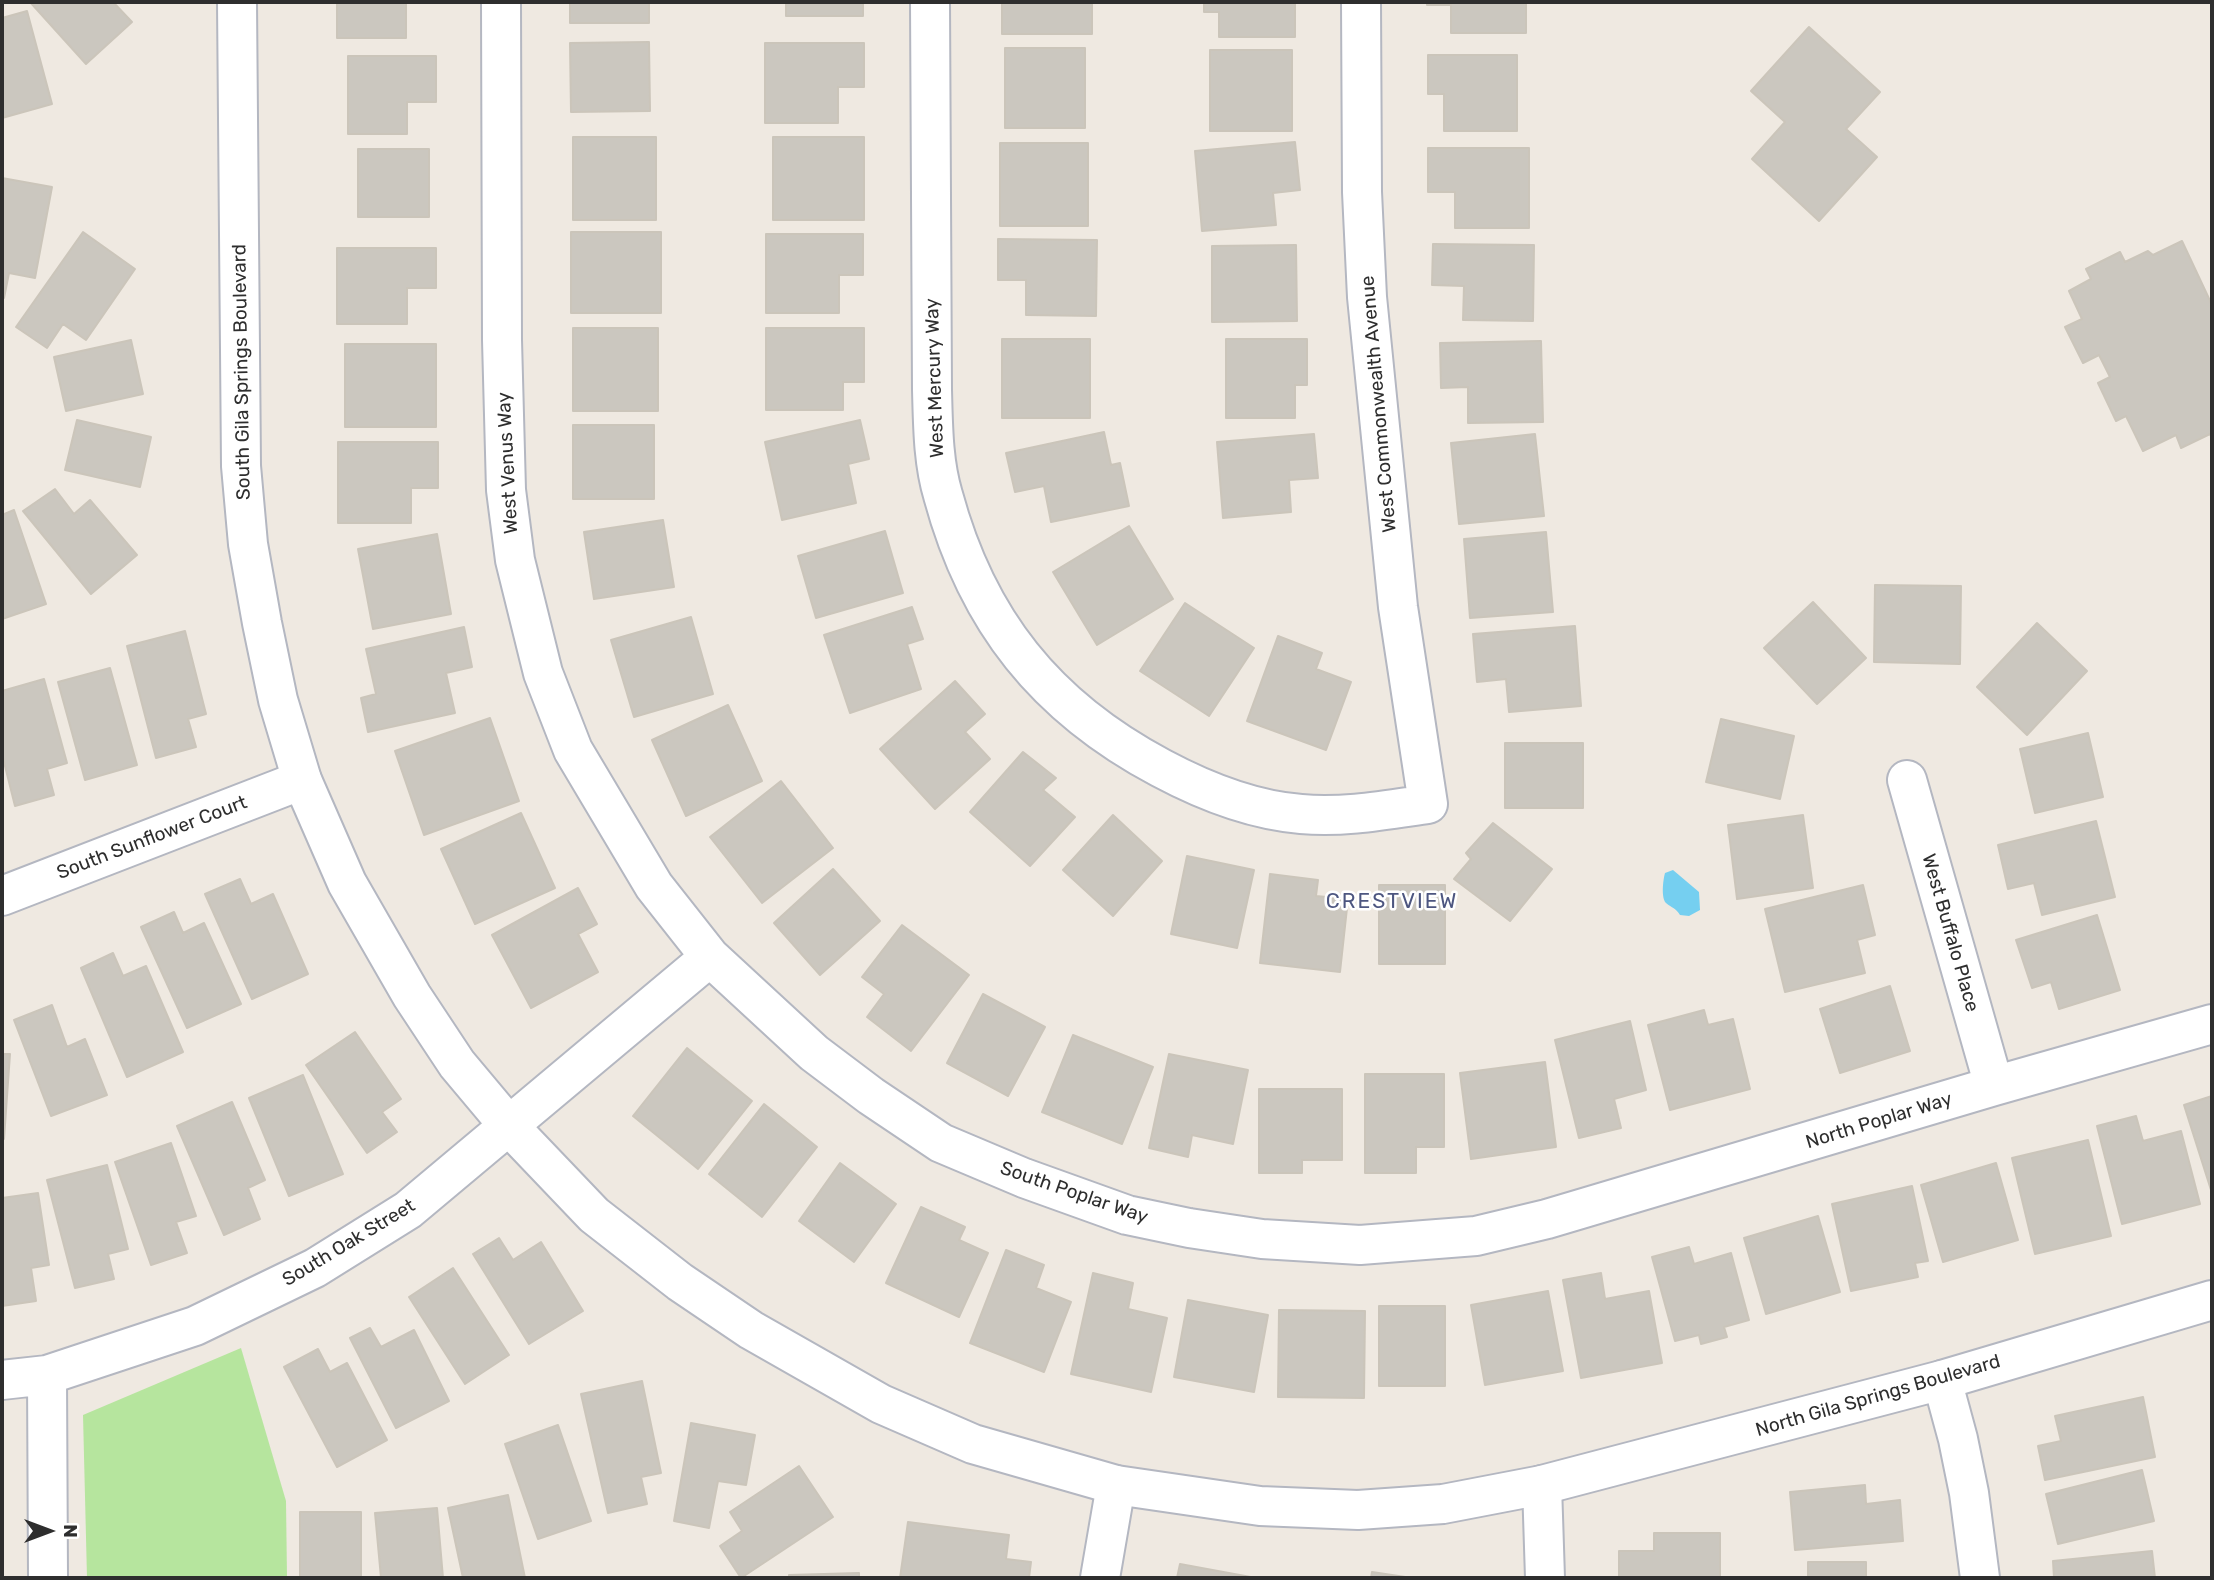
<!DOCTYPE html>
<style>
body{margin:0}
#map{position:relative;width:2214px;height:1580px;overflow:hidden;background:#efe9e1;font-family:Rubik,sans-serif}
canvas{display:block}
.frame{position:absolute;inset:0;border:4px solid #2e2e2e;pointer-events:none}
.north{position:absolute;left:14px;top:1496px;width:70px;height:70px;-webkit-text-stroke:5px #fff;paint-order:stroke;rotate:90deg;font-size:19px;font-weight:700;line-height:28px;text-align:center;color:#2e2e2e}
.north::after{content:'';display:block;margin:auto;width:24px;height:32px;background:#2e2e2e;clip-path:polygon(50% 0,100% 100%,50% 72%,0 100%)}
</style>
<div id="map">
<canvas width="2214" height="1580"></canvas>
<div class="frame"></div>
<div class="north">N</div>
</div>
<script>
const ctx = document.querySelector('canvas').getContext('2d');
ctx.lineJoin = 'round';
function fillPath(path, color) {
  ctx.fillStyle = color;
  ctx.fill(path, 'evenodd');
}
function strokePath(path, color, width, dash) {
  ctx.strokeStyle = color;
  ctx.lineWidth = width;
  ctx.lineCap = dash ? 'butt' : 'round';
  ctx.setLineDash(dash || []);
  ctx.stroke(path);
}
function label(font, color, halo, rows, align = 'center') {
  ctx.font = font + ' Rubik,sans-serif';
  ctx.lineWidth = 5;
  ctx.setLineDash([]);
  ctx.textBaseline = 'middle';
  ctx.strokeStyle = halo;
  ctx.fillStyle = color;
  for (const [text, x, y, turn = 0] of rows) {
    ctx.save();
    ctx.translate(x, y);
    ctx.rotate((+turn || 0) * Math.PI / 180);
    ctx.textAlign = isNaN(turn) ? turn : align;
    if (halo) ctx.strokeText(text, 0, 0);
    ctx.fillText(text, 0, 0);
    ctx.restore();
  }
}
const green = new Path2D(`
 M241,1348l45,153 1,77h-200l-4,-163z`);
const water = new Path2D(`
 M1673,870l26,22 1,18 -11,6 -9,-1c-4,-7 -8,-7 -14,-12 -5,-5 -3,-23 -1,-30z`);
const building = new Path2D(`
 M30,2h83l19,20 -46,42z
 M337,2h69v36h-69z
 M570,2h79v21h-79z
 M786,2h77v14h-77z
 M1002,2h90v32h-90z
 M1204,2h91v35h-76v-25h-15z
 M1427,2h99v31h-75v-28h-24z
 M27,11l25,93 -50,14v-100z
 M1809,27l71,65 -34,37 31,28 -58,64 -67,-62 33,-37 -34,-31z
 M649,42l1,69 -79,1 -1,-69z
 M765,43h99v44h-26v36h-73z
 M1005,48h80v80h-80z
 M1210,50h82v81h-82z
 M1428,55h89v76h-73v-37h-16z
 M348,56h88v46h-29v32h-59z
 M573,137h83v83h-83z
 M773,137h91v83h-91z
 M1295,142l5,48 -27,3 3,32 -74,6 -7,-80z
 M1000,143h88v83h-88z
 M1428,148h101v80h-74v-36h-27z
 M358,149h71v68h-71z
 M2,178l50,9 -17,91 -26,-5 -5,25h-2z
 M83,232l52,37 -49,71 -23,-16 -16,24 -31,-21z
 M571,232h90v81h-90z
 M766,234h97v41h-24v38h-73z
 M998,239l99,1 -1,76 -70,-1v-35h-28z
 M2182,241l30,64v134l-2,-5 -29,14 -5,-13 -33,16 -17,-35 -10,5 -18,-38 12,-6 -11,-22 -16,8 -18,-36 17,-8 -13,-28 22,-12 -5,-10 34,-17 5,10 23,-11 5,4z
 M1433,244l101,1 -1,76 -70,-1 1,-34 -32,-1z
 M1296,245l1,76 -85,1v-76z
 M337,248h99v40h-29v36h-70z
 M573,328h85v83h-85z
 M766,328h98v54h-21v28h-77z
 M1002,339h88v79h-88z
 M1226,339h81v46h-12v33h-69z
 M131,340l12,54 -77,17 -12,-54z
 M1541,341l2,81 -75,1v-36l-27,1 -1,-45z
 M345,344h91v83h-91z
 M77,420l74,17 -11,50 -75,-17z
 M860,420l9,39 -21,5 8,39 -74,17 -17,-78z
 M573,425h81v74h-81z
 M1104,432l7,33 9,-2 9,43 -78,16 -7,-36 -29,6 -9,-39z
 M1314,434l4,44 -29,2 2,32 -68,6 -6,-76z
 M1535,434l9,82 -85,8 -8,-81z
 M338,442h100v46h-27v35h-73z
 M55,489l19,25 16,-14 47,55 -46,39 -68,-83z
 M14,510l32,94 -44,15v-104z
 M663,520l11,67 -80,12 -10,-67z
 M1129,526l44,73 -76,46 -44,-73z
 M885,531l18,62 -87,25 -18,-62z
 M1546,532l7,80 -83,6 -6,-79z
 M437,534l14,80 -78,15 -15,-80z
 M1875,585l86,1 -1,78 -86,-2z
 M1813,602l53,56 -49,46 -53,-56z
 M1185,603l69,45 -45,68 -69,-45z
 M912,607l11,32 -16,5 14,45 -71,24 -26,-78z
 M691,617l22,77 -79,23 -23,-77z
 M2037,623l50,48 -60,64 -50,-48z
 M1575,626l6,80 -72,6 -3,-33 -29,3 -4,-48z
 M464,627l8,40 -26,6 9,40 -87,19 -7,-34 15,-4 -10,-45z
 M185,631l21,83 -18,5 8,28 -40,11 -29,-112z
 M1278,636l44,17 -6,16 35,13 -25,68 -79,-29z
 M110,668l27,97 -52,15 -27,-98z
 M44,679l23,84 -20,6 7,26 -39,11 -13,-52v-63z
 M955,681l30,33 -20,18 25,27 -55,50 -55,-60z
 M728,705l34,76 -76,35 -34,-76z
 M490,718l29,83 -95,34 -29,-84z
 M1721,719l73,17 -14,63 -74,-17z
 M2088,733l15,64 -68,16 -15,-64z
 M1505,743h78v65h-78z
 M1023,752l33,26 -13,12 32,27 -45,49 -60,-54z
 M781,781l52,67 -71,55 -52,-66z
 M521,813l34,75 -80,36 -34,-75z
 M1113,815l49,46 -49,55 -50,-46z
 M1803,815l10,73 -76,11 -9,-74z
 M2096,821l19,76 -73,18 -8,-32 -26,6 -10,-44z
 M1493,823l59,46 -42,52 -56,-42 17,-20 -5,-6z
 M1187,856l67,14 -17,78 -66,-14z
 M833,869l47,52 -60,54 -46,-52z
 M1270,874l48,6 -2,16 32,3 -8,73 -80,-9z
 M240,879l11,25 22,-10 35,80 -56,25 -47,-105z
 M1379,885h66v79h-66z
 M1863,885l12,50 -18,5 8,33 -80,19 -20,-83z
 M578,888l19,36 -19,10 20,38 -67,36 -39,-73z
 M174,912l9,21 21,-10 37,81 -54,24 -46,-101z
 M2097,915l23,75 -61,19 -8,-27 -19,6 -16,-48z
 M902,925l67,50 -58,76 -44,-34 17,-23 -22,-17z
 M113,953l10,23 23,-10 37,86 -56,25 -46,-109z
 M1890,986l20,65 -70,22 -20,-64z
 M983,994l62,33 -37,69 -61,-33z
 M52,1005l15,42 18,-8 22,56 -56,21 -37,-96z
 M1704,1010l4,15 25,-6 17,70 -80,21 -22,-85z
 M1630,1021l16,69 -32,9 7,29 -42,10 -24,-98z
 M355,1032l46,67 -19,13 15,20 -30,21 -61,-88z
 M1073,1035l80,32 -31,77 -80,-32z
 M687,1048l65,53 -54,68 -65,-53z
 M2,1054h8l-6,85h-2z
 M1169,1054l79,16 -15,74 -41,-9 -4,22 -39,-9z
 M1545,1062l11,85 -85,12 -11,-86z
 M1365,1074h79v73h-28v26h-51z
 M303,1075l40,99 -54,22 -40,-98z
 M1259,1089h83v71h-40v13h-43z
 M2212,1096v94h-1l-27,-85z
 M232,1102l33,78 -17,8 12,31 -36,16 -47,-109z
 M764,1104l53,43 -55,70 -53,-43z
 M2136,1116l7,25 38,-10 19,73 -78,20 -25,-98z
 M2088,1140l23,96 -76,18 -23,-96z
 M171,1143l25,73 -20,6 11,31 -36,12 -36,-103z
 M840,1163l56,41 -42,58 -55,-41z
 M1996,1163l22,77 -75,22 -22,-77z
 M107,1165l21,84 -20,5 6,25 -39,9 -28,-108z
 M1912,1186l16,75 -13,2 3,14 -67,14 -19,-87z
 M38,1193l11,72 -18,3 5,33 -34,5v-108z
 M921,1207l44,20 -6,13 29,13 -29,64 -73,-34z
 M1818,1216l22,76 -74,22 -22,-76z
 M499,1238l14,22 28,-18 42,69 -54,33 -56,-90z
 M1689,1247l5,17 37,-11 18,67 -25,7 3,10 -26,7 -2,-9 -24,6 -23,-84z
 M1006,1250l38,15 -8,23 35,14 -27,70 -74,-29z
 M453,1268l56,87 -44,29 -56,-87z
 M1093,1273l40,10 -5,26 39,9 -16,74 -80,-18z
 M1601,1273l4,26 44,-8 13,72 -81,15 -18,-98z
 M1548,1291l15,80 -78,14 -14,-80z
 M1188,1300l80,15 -14,77 -80,-15z
 M1379,1306h66v80h-66z
 M1279,1310l86,1 -1,87 -86,-1z
 M370,1328l11,19 33,-17 35,71 -53,27 -46,-90z
 M318,1349l12,23 17,-9 40,77 -50,27 -53,-100z
 M642,1381l19,92 -20,4 6,27 -39,9 -27,-119z
 M2143,1397l12,60 -110,23 -7,-34 23,-5 -6,-25z
 M691,1423l64,12 -9,50 -28,-4 -9,47 -35,-7z
 M558,1425l33,96 -53,18 -33,-95z
 M799,1466l34,51 -92,61 -21,-32 22,-15 -12,-19z
 M2142,1470l12,51 -96,23 -12,-50z
 M1865,1485l1,19 34,-4 3,41 -108,9 -5,-58z
 M508,1495l17,83h-62l-15,-70z
 M437,1508l6,70h-62l-6,-65z
 M300,1512h61v66h-61z
 M908,1522l101,13 -3,24 25,3 -2,16h-129z
 M1654,1533h66v45h-101v-27h35z
 M2152,1551l3,27h-101l-1,-17z
 M1808,1562h58v16h-58z
 M1180,1564l76,14h-79z
 M1372,1572l40,6h-41z
 M859,1573v5h-70v-3z`);
const minor = new Path2D(`
 M501,2l1,338 4,150 9,70 28,113 30,77 81,136 56,71 104,96 57,43 70,47 83,35 103,37 62,13 73,11 98,6 116,-9 71,-17 447,-133 218,-62
 M930,2l2,388c1,35 1,72 11,105 34,126 103,212 218,273 43,23 91,42 140,46 42,4 85,-4 127,-10l-30,-197 -31,-310 -5,-105 -1,-190
 M1907,780l87,306
 M2,896l300,-116
 M47,1375l1,203
 M2,1380l45,-5 148,-49 120,-58 93,-58 302,-253
 M1942,1380l16,59 11,54 11,85
 M1542,1485l3,93
 M1100,1578l16,-93`);
const tertiary = new Path2D(`
 M237,2l4,464 7,78 14,79 16,77 24,80 45,103 65,113 45,68 52,62 85,89 86,67 71,48 130,74 92,40 143,41 144,21 98,4 85,-6 99,-19 400,-105 270,-80`);
const streetNames = [
 ["South Gila Springs Boulevard",242,372,-91],
 ["West Mercury Way",935,378,-92],
 ["West Commonwealth Avenue",1379,404,-95],
 ["West Venus Way",508,463,-93],
 ["South Sunflower Court",152,838,-21],
 ["West Buffalo Place",1950,933,74],
 ["North Poplar Way",1879,1121,-17],
 ["South Poplar Way",1074,1193,19],
 ["South Oak Street",349,1243,-31],
 ["North Gila Springs Boulevard",1878,1396,-16]
];
const neighbourhoodNames = [
 ["CRESTVIEW",1392,902]
];
fillPath(green, '#b6e59e');
fillPath(water, '#75cff0');
fillPath(building, '#cbc7bf');
strokePath(building, '#cbc5ba', 2);
strokePath(minor, '#b4b7c1', 42);
strokePath(tertiary, '#b4b7c1', 42);
strokePath(minor, '#fff', 38);
strokePath(tertiary, '#fff', 38);
label('19px', '#2e2e2e', '#fff', streetNames);
ctx.letterSpacing = '2px';
label('21px', '#4d5680', '#fff', neighbourhoodNames);
ctx.letterSpacing = '0px';
</script>
